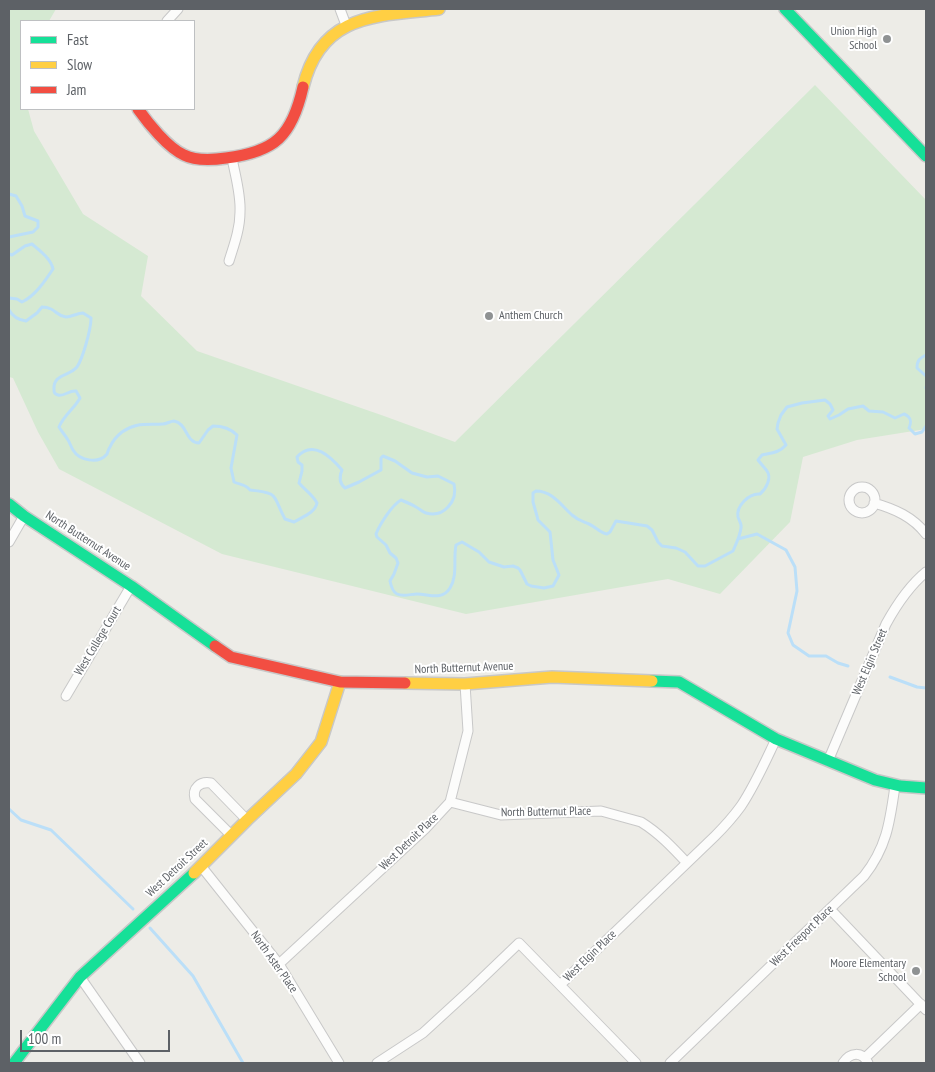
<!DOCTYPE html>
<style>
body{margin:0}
#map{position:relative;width:935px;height:1072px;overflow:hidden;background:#edece7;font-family:"PT Sans Narrow",sans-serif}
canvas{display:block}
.frame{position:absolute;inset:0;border:10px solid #5d6166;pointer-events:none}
.legend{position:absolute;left:20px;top:20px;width:175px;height:90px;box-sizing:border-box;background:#fff;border:1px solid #bec0c2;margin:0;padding:6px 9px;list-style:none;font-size:15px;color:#5d6166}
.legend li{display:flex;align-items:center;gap:10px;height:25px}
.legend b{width:25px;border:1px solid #bec0c2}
.scale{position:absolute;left:20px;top:1030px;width:150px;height:22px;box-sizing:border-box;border:2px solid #5d6166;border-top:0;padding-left:6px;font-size:15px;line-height:18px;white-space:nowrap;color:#5d6166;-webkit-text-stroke:4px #fff;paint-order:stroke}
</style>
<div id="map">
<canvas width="935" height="1072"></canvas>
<div class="frame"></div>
<ul class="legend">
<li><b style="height:6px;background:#16e098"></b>Fast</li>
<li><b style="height:6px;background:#ffcf43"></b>Slow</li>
<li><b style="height:6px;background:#f24e42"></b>Jam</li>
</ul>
<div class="scale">100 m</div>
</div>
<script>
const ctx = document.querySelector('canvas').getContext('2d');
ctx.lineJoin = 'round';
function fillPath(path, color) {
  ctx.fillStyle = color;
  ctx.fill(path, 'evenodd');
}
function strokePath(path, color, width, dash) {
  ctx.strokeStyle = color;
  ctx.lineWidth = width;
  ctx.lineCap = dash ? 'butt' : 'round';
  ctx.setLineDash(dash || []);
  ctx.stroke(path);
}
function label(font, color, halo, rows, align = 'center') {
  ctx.font = font + ' "PT Sans Narrow",sans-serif';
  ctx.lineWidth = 4;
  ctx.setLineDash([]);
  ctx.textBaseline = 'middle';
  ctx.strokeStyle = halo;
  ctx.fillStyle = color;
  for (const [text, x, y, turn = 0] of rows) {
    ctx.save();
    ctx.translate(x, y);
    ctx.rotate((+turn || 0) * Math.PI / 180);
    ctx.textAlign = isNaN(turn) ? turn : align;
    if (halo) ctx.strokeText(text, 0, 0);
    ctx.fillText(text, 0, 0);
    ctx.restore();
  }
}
const green = new Path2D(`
 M9,9h47l-7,12h-28v88h7l6,22 49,83 65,42 -7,40 56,55 187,65 71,26 360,-357 111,115v229l-69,11 -54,17 -13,65 -70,72 -52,-15 -202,35 -244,-60 -163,-85 -21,-37 -25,-54 -4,-1z`);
const stream = new Path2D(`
 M9,194l7,2 6,10 3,10 13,5v6l-5,5 -24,5
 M9,254l3,1 13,-9 7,-2c8,7 19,15 21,25 -8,12 -18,27 -31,33l-5,-3 -8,-1
 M9,310c4,7 9,10 17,11l11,-8 5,-6c2,0 7,1 9,2 6,3 7,7 15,8 6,0 11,-4 17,-4l8,5c0,11 -8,40 -14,49 -7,9 -24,7 -23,22 0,3 0,5 4,6 6,2 11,-5 18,-4l4,7c-6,11 -16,17 -21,29 3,5 6,8 9,13 2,3 3,7 5,10 6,10 25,15 34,4 0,0 2,-6 3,-7 2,-5 7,-11 12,-15 15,-10 24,-7 41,-8 3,0 8,-3 11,-3 13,2 12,22 25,22l9,-13 5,-4c9,0 18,3 24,9l-6,33 3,14c6,3 12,2 16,8 30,3 22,5 35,29l9,3c8,-5 21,-9 23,-19 -4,-8 -12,-13 -18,-20l3,-12v-6l-4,-3 -1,-5c16,-18 34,0 45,13 -3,7 -3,13 3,18l14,-6 22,-12v-12l2,-2 12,5 17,12 15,4 11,-1 16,8c4,17 -10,34 -28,29 -4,-1 -6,-4 -10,-6 -5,-3 -10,-5 -15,-7 -9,5 -21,24 -25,34l1,3 9,8 4,8 6,5 2,5 -4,11 -4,7c1,5 3,11 7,13 6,3 14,0 20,0 12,0 25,7 33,-6 8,-13 3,-29 6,-43l6,-3 17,10 10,10 15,5 9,-1 5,2 2,2 7,14 4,2 13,2 9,-2 6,-11 -6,-15 -3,-28 -12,-12 -1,-4 -4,-14v-9l3,-2c16,0 25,14 36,24 7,6 10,6 17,9 7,3 11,9 18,10l3,-2 6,-11 31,5 5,4 6,12 4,4 14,2 9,4 13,14h7l28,-15c3,-7 7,-15 8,-23 1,-4 -2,-7 -3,-11 -2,-11 11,-24 22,-23 6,-5 12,-16 7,-23 -3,-4 -6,-7 -9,-11l4,-5c9,-2 17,-2 24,-10l-9,-16 1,-6 3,-8 6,-8 15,-4 23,-3 5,4 3,6 -5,6 2,3 9,-4 9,-6 15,-3 6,5 14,1 12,6 9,-4c7,3 8,7 5,14l6,6 7,-2 4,-6
 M926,355c-6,3 -9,5 -9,13l9,8
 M926,387v1
 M738,539l19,-5 29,16 9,17 2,24 -9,42 5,12 16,11h17l12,7 10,3
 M890,677l27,10 9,1
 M9,809l12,11 30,10 82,79
 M150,928l43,48 50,87`);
const street = new Path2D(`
 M340,9l6,16
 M167,21l11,-12
 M229,261c5,-16 11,-32 11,-49 1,-18 -5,-37 -8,-54
 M849 500a13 13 0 1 1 26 0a13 13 0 1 1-26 0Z
 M874,503c21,6 39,14 52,31
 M9,542l15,-26
 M66,696l65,-110
 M828,761l58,-137c11,-20 23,-38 40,-52
 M450,802l51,13 100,-4 40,11c18,11 32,26 46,41
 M231,835l-36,-36c-3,-11 5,-18 16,-16l36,37
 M201,866l78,98 60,99
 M830,909l96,101
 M279,964l146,-135 25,-27 18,-71 -3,-47
 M80,977l60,86
 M560,985l155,-149c9,-9 18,-19 26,-30 14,-21 24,-44 35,-67
 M865,1058l56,-54
 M377,1063l46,-30 48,-44 48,-46 117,120
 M670,1063l194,-187c23,-29 26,-55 31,-90
 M843,1063c7,-11 19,-12 25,0`);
const fast = new Path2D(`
 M785,9l141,147
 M9,504l15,12 107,70 84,60
 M652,681l27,1 97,57 99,41 25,6 26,2
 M14,1063l66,-86 114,-104`);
const slow = new Path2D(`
 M303,87c18,-74 74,-71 136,-78
 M405,683l60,1 87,-7 100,4
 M194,873l53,-53 49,-46 25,-32 19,-60`);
const jam = new Path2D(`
 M138,109c10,14 30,39 46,46 12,6 28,5 42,3 49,-6 66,-22 77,-71
 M215,646l16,11 109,25 65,1`);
const markers = [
 [887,39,5,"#8f9293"],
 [489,316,5,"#8f9293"],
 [916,971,5,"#8f9293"]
];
const poiNames = [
 ["Union High",877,32],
 ["School",877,46],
 ["Anthem Church",499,316,"left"],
 ["Moore Elementary",906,964],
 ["School",906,978]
];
const streetNames = [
 ["North Butternut Avenue",88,541,33],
 ["West College Court",98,641,-59],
 ["West Elgin Street",870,662,-67],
 ["North Butternut Avenue",464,668,-2],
 ["North Butternut Place",546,812,-1],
 ["West Detroit Place",409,842,-44],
 ["West Detroit Street",177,868,-43],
 ["West Freeport Place",802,936,-44],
 ["West Elgin Place",590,956,-44],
 ["North Aster Place",274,962,55]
];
fillPath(green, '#d5e9d2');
strokePath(stream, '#bbdff8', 3);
strokePath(street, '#c8c8c8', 11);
strokePath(fast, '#c8c8c8', 14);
strokePath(slow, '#c8c8c8', 14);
strokePath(jam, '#c8c8c8', 14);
strokePath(street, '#fcfcfb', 9);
strokePath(fast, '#16e098', 11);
strokePath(slow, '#ffcf43', 11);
strokePath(jam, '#f24e42', 11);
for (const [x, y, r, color] of markers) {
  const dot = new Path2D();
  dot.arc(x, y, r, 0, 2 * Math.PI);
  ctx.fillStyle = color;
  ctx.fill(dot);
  strokePath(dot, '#fff', 2);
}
label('12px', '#5d6166', '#fff', poiNames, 'right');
label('12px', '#5d6166', '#fff', streetNames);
</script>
